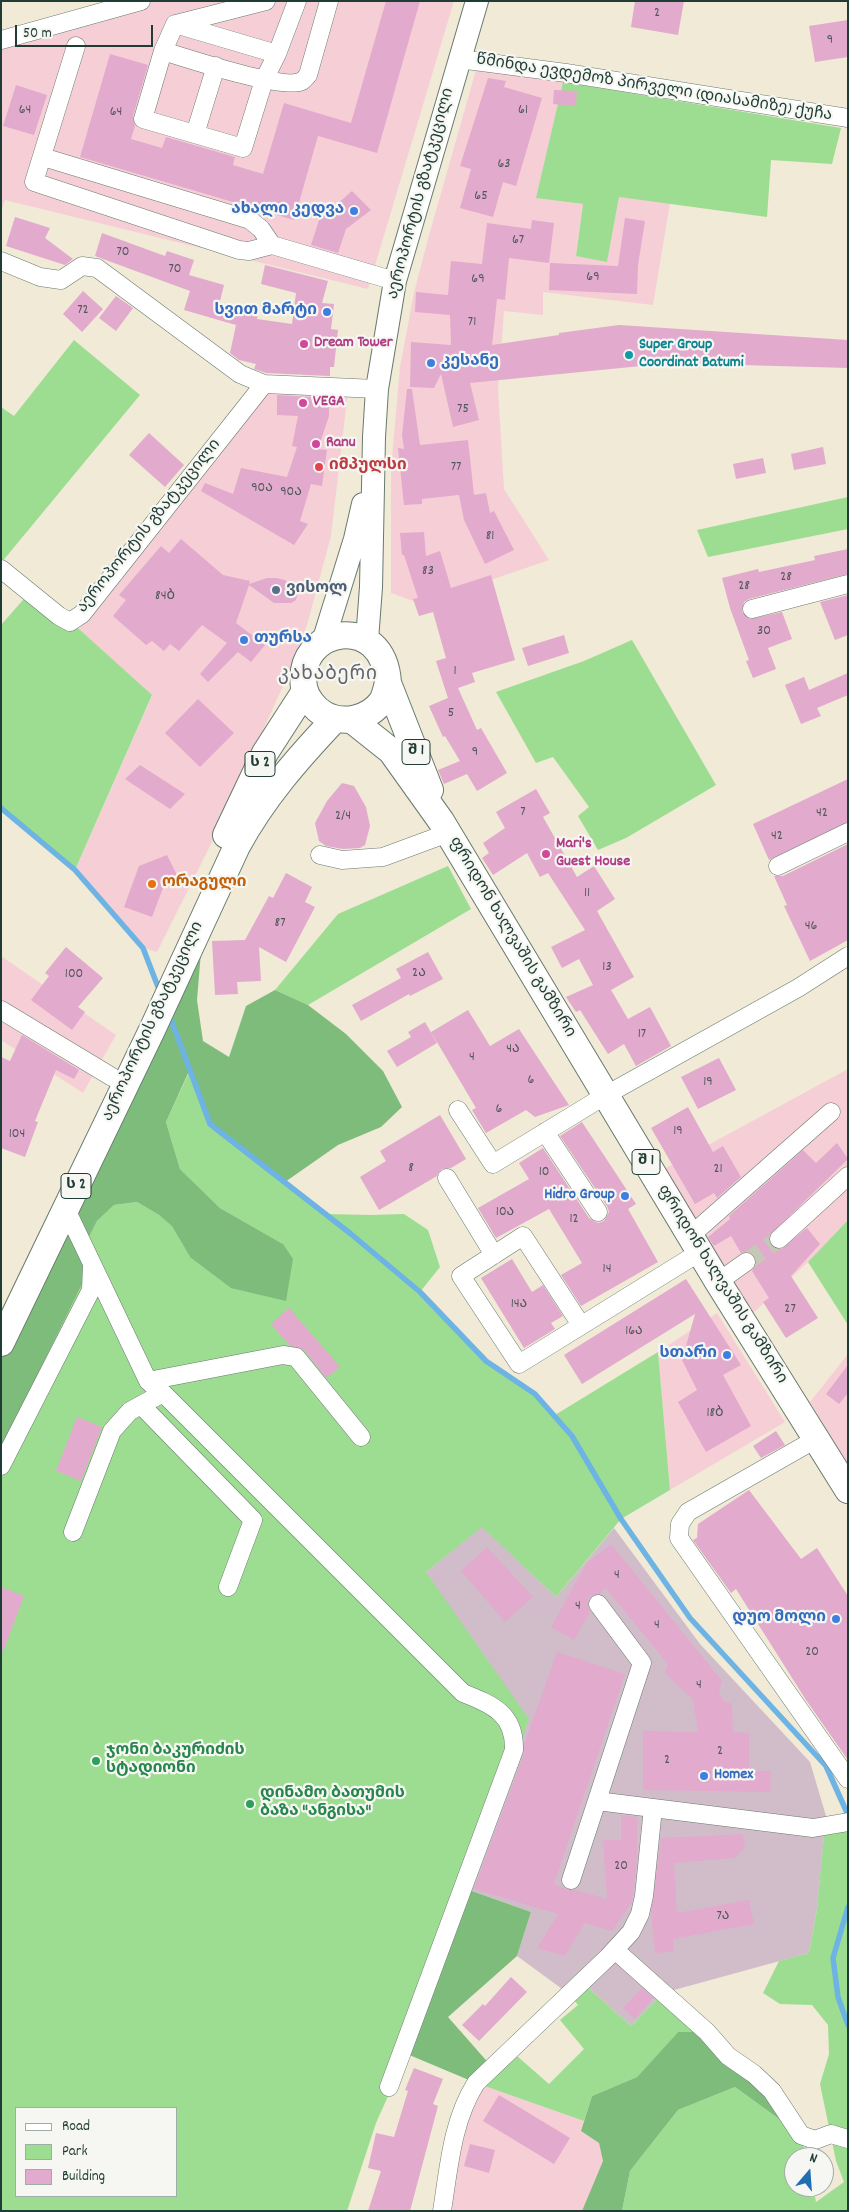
<!DOCTYPE html>
<meta charset="utf-8">
<style>
body{margin:0}
#map{position:relative;width:849px;height:2212px;overflow:hidden;background:#f0ead6;font-family:Dekko,sans-serif}
canvas{display:block}
.frame{position:absolute;inset:0;border:2px solid #1f3d34;pointer-events:none}
.legend{position:absolute;left:15px;top:2107px;width:162px;height:90px;box-sizing:border-box;background:#f6f6f2;border:1px solid #a0aca6;margin:0;padding:6px 9px;list-style:none;font-size:15px;color:#1f3d34}
.legend li{display:flex;align-items:center;gap:10px;height:25px}
.legend b{width:25px;border:1px solid #a0aca6}
.north{position:absolute;left:784px;top:2147px;width:50px;height:50px;box-sizing:border-box;background:#f6f6f2;border:1px solid #a0aca6;border-radius:50%;rotate:18deg;font-size:14px;font-weight:700;line-height:20px;text-align:center;color:#1f3d34}
.north::after{content:'';display:block;margin:auto;width:18px;height:22px;background:#1f6fb2;clip-path:polygon(50% 0,100% 100%,50% 72%,0 100%)}
.scale{position:absolute;left:15px;top:25px;width:138px;height:22px;box-sizing:border-box;border:2px solid #1f3d34;border-top:0;padding-left:6px;font-size:15px;line-height:18px;white-space:nowrap;color:#1f3d34;-webkit-text-stroke:4px #f6f6f2;paint-order:stroke}
</style>
<div id="map">
<canvas width="849" height="2212"></canvas>
<div class="frame"></div>
<ul class="legend">
<li><b style="height:6px;background:#fff"></b>Road</li>
<li><b style="height:14px;background:#9ddd92"></b>Park</li>
<li><b style="height:14px;background:#e2aacd"></b>Building</li>
</ul>
<div class="north">N</div>
<div class="scale">50 m</div>
</div>
<script>
const ctx = document.querySelector('canvas').getContext('2d');
ctx.lineJoin = 'round';
function fillPath(path, color) {
  ctx.fillStyle = color;
  ctx.fill(path, 'evenodd');
}
function strokePath(path, color, width, dash) {
  ctx.strokeStyle = color;
  ctx.lineWidth = width;
  ctx.lineCap = dash ? 'butt' : 'round';
  ctx.setLineDash(dash || []);
  ctx.stroke(path);
}
function label(font, color, halo, rows, align = 'center') {
  ctx.font = font + ' Dekko,"Noto Sans Georgian",sans-serif';
  ctx.lineWidth = 4.5;
  ctx.setLineDash([]);
  ctx.textBaseline = 'middle';
  ctx.strokeStyle = halo;
  ctx.fillStyle = color;
  for (const [text, x, y, turn = 0] of rows) {
    ctx.save();
    ctx.translate(x, y);
    ctx.rotate((+turn || 0) * Math.PI / 180);
    ctx.textAlign = isNaN(turn) ? turn : align;
    if (halo) ctx.strokeText(text, 0, 0);
    ctx.fillText(text, 0, 0);
    ctx.restore();
  }
}
const built = new Path2D(`
 M149,1h305l-86,288 -363,-89 -4,11v-169z
 M476,70l87,12 -26,116 46,6 -7,52 31,5 12,-64 51,6 -17,102 -110,-13v23l-39,-4 -6,78 6,100 45,71 -128,44 -30,-11v-123l9,-103 14,-74 14,-54z
 M268,388l80,3 -17,145 -24,89 -19,50 -71,157 -60,120 -14,-4 -68,-78 77,-174 -73,-67z
 M1,956l115,79 -33,58 -82,-53z
 M848,1069v151l-40,42 -55,51 -89,-144z
 M717,1313l68,109 -115,68 -12,-138z
 M848,1354v112l-38,-64z
 M476,2083l108,38 -3,10 18,12 5,19 -22,49h-140z`);
const industrial = new Path2D(`
 M482,1526l74,71 58,-69 86,116 110,118 16,54 -9,93 -8,44 -146,40 -32,33 -49,-44 -13,12 -52,-38 14,-44 -62,-22 -43,-318z`);
const green = new Path2D(`
 M563,82l278,46 -9,36 -61,-4 -4,57 -148,-20 -12,65 -31,-6 7,-52 -47,-6z
 M74,340l66,55 -139,168v-156l13,9z
 M848,497v32l-140,28 -11,-27z
 M30,592l49,37 73,66 -77,175 -74,-62v-183z
 M632,640l84,145 -90,53 -28,12 -20,-34 11,-9 -36,-50 -17,6 -40,-71 88,-31z
 M448,866l23,43 -163,96 -33,-15 63,-76z
 M191,1068l19,56 115,90 46,1 33,-1 24,16 12,37 -20,25 66,69 49,33 20,21 103,-63 12,138 -49,29 -65,78 -74,-70 -56,45 103,147 -60,171 -62,164 -31,69 -29,88h-346v-762l91,-185 -8,-17 13,-26 17,-16 23,-3 22,13 13,10 18,32 93,-13 -63,-36 -40,-39 -14,-47zM16,2108h160v88h-160z
 M848,1220v105l-40,-63z
 M848,1828v383h-226l8,-40 48,-61 57,-23 66,48 5,22h-12v30h19l3,15 28,-20 -8,-21 -16,-77 9,-30 -1,-29 -16,-20 -32,-1 -17,-11 16,-32 30,-8 8,-44 7,-75z
 M582,1982l49,44 32,-33 44,39h-29l-41,45 -45,19 -8,25 -108,-38 34,-33 39,34 35,-35 -24,-29 18,-15 -9,-11z`);
const forest = new Path2D(`
 M201,952l-4,48 6,41 26,16 17,-51 29,-16 33,15 38,29 37,37 19,36 -21,20 -43,18 -53,37 -75,-58 -20,-55 -24,53 14,47 40,39 63,36 10,15 -7,42 -55,-13 -41,-31 -18,-31 -13,-11 -22,-13 -23,3 -17,16 -13,26 8,17 -91,185v-90z
 M469,1890l62,22 -14,44 -69,61 44,50 -16,16 -69,-29z
 M678,2032h29l94,103 -66,-48 -57,23 -48,61 -8,40h-40l21,-50 -4,-18 -18,-12 11,-35 45,-19z`);
const stream = new Path2D(`
 M1,808l74,62 68,78 17,44
 M169,1014l41,110 141,110 69,58 66,69 49,33 37,42 49,83 69,99 136,148 22,49
 M848,1907l-15,51 5,39 10,28`);
const building = new Path2D(`
 M386,1h34l-43,152 -59,-17 -24,84 -214,-63 30,-103 38,11 -15,51 2,10 -4,13 31,9 4,-11 69,20 -2,8 30,9 21,-71 67,20z
 M635,1h49l-6,34 -47,-8z
 M848,20v37l-33,5 -6,-36z
 M488,78l18,3 -2,6 38,11 -26,88 -13,-4 -10,35 -33,-9 11,-39 -11,-3z
 M16,85l31,10 -13,40 -31,-9z
 M554,90l23,1 -1,15 -23,-2z
 M352,191l19,19 -25,19 -8,24 -27,-8 8,-25z
 M15,217l35,11 -5,10 28,21 -8,6 -59,-19z
 M625,218l20,3 -7,44 -1,29 -88,-4 1,-27 68,3z
 M532,220l22,3 -5,40 -40,-5 -4,42 -8,-1 -5,46 67,-10v-2l60,-8 229,15v28l-177,-5 -201,20 9,37 -26,7 -12,-53 -7,14 -24,-1 1,-45 40,3 -1,-30 -35,-3 1,-20 32,3 3,-34 31,3 5,-41 44,6z
 M102,233l63,23 2,-5 27,9 -5,15 35,10 -5,20 39,9 -1,5 35,5 4,-31 -35,-9 4,-19 63,16 -6,22 12,1 -3,25 7,1 -4,37h-4v9l-64,-3 -12,-4 2,-5 -17,-4 -9,-7 6,-28 -52,-15 6,-19 -95,-35z
 M83,291l20,18 -21,23 -19,-18z
 M116,296l17,12 -17,23 -17,-13z
 M407,389h5l8,56 48,-5 6,55 12,-2 4,20 4,-2 20,39 -29,14 -21,-44 -5,-25 -37,4v5l-18,1 -6,-57 6,1 -2,-14z
 M277,395l52,3v18l-11,33 9,1 -5,36 -11,-2 -11,37 8,3 -14,21 -93,-54 4,-8 28,11 8,-26 46,9 10,-30 -5,-1 6,-30 -21,-1z
 M149,433l35,32 -19,22 -36,-32z
 M823,447l3,17 -32,6 -3,-16z
 M763,458l3,15 -30,6 -3,-15z
 M424,532l2,24 14,-5 11,37 40,-13 24,85 -43,13 3,9 -17,6 19,42 4,-2 26,45 -30,18 -10,-17 -23,10 -6,-14 22,-9 -15,-25 -2,1 -14,-31 19,-8 -12,-37 10,-3 -13,-46 -14,4 -6,-17 5,-1 -14,-43h-2l-2,-22z
 M181,539l42,36 27,6 -1,3 18,-6h9l9,2 13,12 -2,8 -5,3h-17l-25,-18 -13,38 29,22 -14,17 -13,-10 -30,30 -8,-8 27,-31 -25,-18 -23,26 -9,-7 -6,7 -12,-10 -6,4 -33,-29 13,-16 -7,-5 42,-49 8,7z
 M848,549v25l-99,25 -5,3 -2,10 8,7 32,-7 10,27 -24,9 8,21 -23,9 -7,-17 3,-1 -19,-52 -8,-30 36,-9 1,3 56,-12 -1,-4z
 M848,595v40l-13,5 -15,-38z
 M564,635l5,18 -41,13 -6,-18z
 M848,673v22l-31,13 4,8 -20,8 -16,-39 19,-8 5,13z
 M198,699l36,34 -34,34 -35,-34z
 M140,765l45,29 -15,15 -45,-30z
 M848,779v43l-79,38 -16,-36z
 M342,783l12,3 12,21 4,19 -5,19 -5,3 -17,1 -17,-3 -7,-5 -4,-18 12,-22z
 M536,789l14,24 -7,4 34,60 17,-11 21,33 -18,12 37,66 -23,13 17,29 22,-12 21,39 -35,20 -12,-22 -16,10 -28,-44 -4,2 -10,-15 27,-12 -14,-26 -17,9 -11,-21 34,-17 -37,-57 -8,4 -13,-24 -34,22 -11,-17 7,-5 -6,-10 22,-15 -9,-16z
 M848,844v96l-38,21 -26,-55 3,-1 -13,-29h9z
 M167,855l12,24 -16,9 -11,29 -28,-10 15,-41z
 M286,873l26,14 -7,15 10,5 -29,55 -27,-15 2,34 -24,1 1,12 -23,1 -3,-54 33,-1 24,-44 4,2z
 M66,947l37,31 -25,29 7,5 -13,18 -41,-30 18,-24 -4,-3z
 M428,952l15,27 -33,17 -1,-2 -48,27 -9,-16 49,-27 -5,-9z
 M468,1010l22,36 29,-17 50,76 -34,12 -9,-7 -40,23 -14,-23 4,-2 -45,-76z
 M425,1022l12,21 -40,24 -10,-16 24,-14 -3,-5z
 M22,1035l57,35 -5,9 -18,-9 -21,51 3,1 -13,35 -24,-9v-91l9,4z
 M719,1058l17,32 -38,19 -17,-32z
 M688,1107l25,45 10,-6 18,31 -24,21 -3,-5 -19,11 -44,-76z
 M440,1115l26,44 -15,9 -9,1 -5,7 -58,34 -19,-33 26,-16 -6,-10z
 M582,1122l54,82 -8,5 30,53 -77,44 -20,-31 21,-12 -33,-54 -53,29 -18,-30 51,-29 -10,-16 24,-15 46,70 9,5 6,-2 5,-9 -2,-6 -47,-70z
 M837,1143l11,16 -79,77 3,10 9,3 26,-21 13,16 -29,32 27,42 -32,20 -23,-36 6,-4 -17,-27 5,-10 -3,-6 -4,-3 -9,1 -10,-17 -17,10 -6,-9 22,-18 -1,-3 74,-66 13,13z
 M512,1259l20,33 11,-7 20,31 -12,7 4,6 -31,19 -43,-70z
 M686,1279l55,86 -18,10 28,51 -45,26 -28,-50 19,-12 -15,-30 13,-46 -113,70 -18,-29z
 M289,1308l51,59 -14,11 -22,-28 -15,-5 -18,-21z
 M848,1365v28l-9,11 -13,-10z
 M77,1417l25,10 -21,54 -25,-10z
 M776,1431l9,14 -24,13 -8,-12z
 M749,1490l52,69 16,-11 31,48v164l-42,-60 -70,-111 -5,4 -38,-53 4,-2 1,-14z
 M611,1544l111,137 -3,10 4,10 9,3 1,28 16,1v38h22l-1,21 -127,-2v-59l55,1 -5,-32 -28,-27 3,-9 -63,-77 -5,7 -8,1 -4,4v7l2,6 -16,28 -23,-13 36,-64z
 M487,1547l46,50 -28,25 -44,-51z
 M1,1587l23,9 -21,56h-2z
 M557,1652l68,22 -71,210 14,6h7l32,9 -4,-59h18v-25l16,2v44l-5,41 -20,29 -27,-8 -20,33 -28,-8 21,-34 -84,-25 50,-135v-9z
 M743,1834l2,14 -11,10 -60,5 3,50 72,-13 5,24 -81,15 1,12 -19,2 -4,-41 10,-74z
 M511,1977l16,15 -48,49 -17,-16 21,-21 2,2z
 M642,1988l11,10 -18,21 -12,-11z
 M414,2068l29,11 -10,25 5,2 -28,105h-42l13,-40 -13,-3 8,-35 18,4 14,-46 -3,-1z
 M499,2095l71,43 -16,26 -71,-43z
 M470,2144l25,6 -6,23 -25,-7z`);
const minorTunnel = new Path2D(`
 M746,1262l33,-23`);
const minor = new Path2D(`
 M297,1l-20,53 -13,26 -21,68 -100,-29 20,-68c23,7 122,40 139,30 3,-2 4,-4 6,-6l21,-74
 M176,24l90,-23
 M1,40l140,-39
 M76,46l-42,136 205,68 10,1 23,-6 123,36
 M163,51l12,-27 102,30
 M459,59l107,14 282,45
 M195,134l21,-68
 M43,157l207,63 11,9 11,16
 M1,261l39,16 21,3 21,-14 15,2 143,106 24,10 113,5
 M1,569l58,47 11,6 12,-8 182,-230
 M752,609l96,-25
 M320,855l22,5 41,-3 65,-24
 M778,866l70,-34
 M1,1010l111,67
 M458,1110l35,54 113,-69 192,-107 50,-32
 M545,1132l53,80
 M447,1178l47,77
 M65,1207l83,174 8,7
 M690,1236l141,-124
 M779,1239l69,-63
 M718,1282l28,-20
 M581,1325l-58,-89 -62,40 58,88 181,-112
 M148,1381l135,-26 13,2 65,80
 M141,1405l112,115 -25,67
 M816,1439l-128,73 -8,12 -1,14 169,241
 M1,1466l90,-176 1,-26
 M73,1532l39,-101 18,-20 33,-18 300,300c30,12 52,21 51,57l-125,337
 M597,1801l216,27 35,-6
 M571,1880l71,-217 -44,-59
 M615,1950l92,82 21,24 26,18 18,17 29,44 14,5 16,-6 17,5
 M442,2211c7,-44 10,-90 34,-128l132,-126 23,-25 9,-18 4,-18 9,-88`);
const major = new Path2D(`
 M367,640l4,-53 3,-150 3,-48 18,-108 82,-280
 M323,642l32,-103 8,-35`);
const highway = new Path2D(`
 M388,683c-2,6 -3,13 -6,18 -13,18 -39,24 -58,13 -9,-5 -18,-16 -20,-27 -9,-60 80,-76 84,-4l42,107
 M352,720l39,31 50,70 277,461 130,208
 M226,835l39,-82 40,-62
 M1,1343l151,-313 85,-184c26,-48 61,-88 98,-127`);
const markers = [
 [354,211,5,"#3f7fe0"],
 [327,312,5,"#3f7fe0"],
 [304,344,5,"#d1479c"],
 [629,355,5,"#0f9aa8"],
 [431,363,5,"#3f7fe0"],
 [303,403,5,"#d1479c"],
 [316,444,5,"#d1479c"],
 [319,467,5,"#e0444e"],
 [276,590,5,"#5c6f8a"],
 [244,640,5,"#3f7fe0"],
 [546,854,5,"#d1479c"],
 [152,884,5,"#e8710a"],
 [625,1196,5,"#3f7fe0"],
 [727,1355,5,"#3f7fe0"],
 [836,1619,5,"#3f7fe0"],
 [96,1761,5,"#2e9e5b"],
 [704,1776,5,"#3f7fe0"],
 [250,1804,5,"#2e9e5b"]
];
const numberNames = [
 ["2",657,14],
 ["9",830,41],
 ["64",25,111],
 ["61",523,111],
 ["64",116,113],
 ["63",504,165],
 ["65",481,197],
 ["67",518,241],
 ["70",123,253],
 ["70",175,270],
 ["69",593,278],
 ["69",478,280],
 ["72",83,311],
 ["71",472,323],
 ["75",463,410],
 ["77",456,468],
 ["90ა",262,489],
 ["90ა",291,493],
 ["81",490,537],
 ["83",428,572],
 ["28",786,578],
 ["28",744,587],
 ["84ბ",165,597],
 ["30",764,632],
 ["1",455,672],
 ["5",451,714],
 ["9",475,753],
 ["7",523,813],
 ["42",822,814],
 ["2/4",343,817],
 ["42",777,837],
 ["11",587,894],
 ["87",280,924],
 ["46",811,927],
 ["13",607,968],
 ["2ა",419,974],
 ["100",74,975],
 ["17",642,1035],
 ["4ა",513,1050],
 ["4",472,1058],
 ["6",531,1081],
 ["19",708,1083],
 ["6",499,1110],
 ["19",678,1132],
 ["104",17,1135],
 ["8",411,1169],
 ["21",718,1170],
 ["10",544,1173],
 ["10ა",505,1213],
 ["12",574,1220],
 ["14",607,1270],
 ["14ა",519,1305],
 ["27",790,1310],
 ["16ა",634,1332],
 ["18ბ",715,1414],
 ["4",617,1576],
 ["4",578,1607],
 ["4",657,1626],
 ["20",812,1653],
 ["4",699,1686],
 ["2",720,1752],
 ["2",667,1761],
 ["20",621,1867],
 ["7ა",723,1917]
];
const shields = [
 [416,752,28],
 [260,764,30],
 [646,1162,28],
 [76,1186,30]
];
const shieldNames = [
 ["შ 1",416,752],
 ["ს 2",260,764],
 ["შ 1",646,1162],
 ["ს 2",76,1186]
];
const streetNames = [
 ["წმინდა ევდემოზ პირველი (დიასამიზე) ქუჩა",654,89,9],
 ["აეროპორტის გზატკეცილი",422,194,-75],
 ["აეროპორტის გზატკეცილი",150,527,-51],
 ["ფრიდონ ხალვაშის გამზირი",511,938,59],
 ["აეროპორტის გზატკეცილი",154,1022,-65],
 ["ფრიდონ ხალვაშის გამზირი",721,1285,58]
];
const shopNames = [
 ["ახალი კედვა",344,211],
 ["სვით მარტი",317,312],
 ["კესანე",441,363,"left"],
 ["თურსა",254,640,"left"],
 ["Hidro Group",615,1196],
 ["სთარი",717,1355],
 ["დუო მოლი",826,1619],
 ["Homex",714,1776,"left"]
];
const hotelNames = [
 ["Dream Tower",314,344],
 ["VEGA",313,403],
 ["Ranu",326,444],
 ["Mari's",556,845],
 ["Guest House",556,863]
];
const cultureNames = [
 ["Super Group",639,346],
 ["Coordinat Batumi",639,364]
];
const healthNames = [
 ["იმპულსი",329,467]
];
const serviceNames = [
 ["ვისოლ",286,590]
];
const foodNames = [
 ["ორაგული",162,884]
];
const leisureNames = [
 ["ჯონი ბაკურიძის",106,1752],
 ["სტადიონი",106,1770],
 ["დინამო ბათუმის",260,1795],
 ["ბაზა \"ანგისა\"",260,1813]
];
const quarterNames = [
 ["კახაბერი",328,676]
];
fillPath(built, '#f6cfd6');
fillPath(industrial, '#d1bdc9');
fillPath(green, '#9ddd92');
fillPath(forest, '#7ebc7c');
strokePath(stream, '#6db3e4', 5.5);
fillPath(building, '#e2aacd');
strokePath(minorTunnel, '#c6c7b6', 18, [18, 9]);
strokePath(minor, '#687a6d', 19);
strokePath(major, '#687a6d', 24);
strokePath(highway, '#687a6d', 28);
strokePath(minor, '#fff', 18);
strokePath(major, '#fff', 22);
strokePath(highway, '#fff', 26);
for (const [x, y, r, color] of markers) {
  const dot = new Path2D();
  dot.arc(x, y, r, 0, 2 * Math.PI);
  ctx.fillStyle = color;
  ctx.fill(dot);
  strokePath(dot, '#f6f6f2', 2);
}
label('14px', '#50585a', null, numberNames);
for (const [x, y, w] of shields) {
  const box = new Path2D();
  box.roundRect(x - w / 2, y - 12.5, w, 25, 4);
  ctx.fillStyle = '#f6f6f2';
  ctx.fill(box);
  strokePath(box, '#1f3d34', 1);
}
label('bold 15px', '#1f3d34', null, shieldNames);
label('16px', '#1f3d34', '#f6f6f2', streetNames);
label('bold 16px', '#366cbe', '#f6f6f2', shopNames, 'right');
label('bold 16px', '#b23c85', '#f6f6f2', hotelNames, 'left');
label('bold 16px', '#0d838f', '#f6f6f2', cultureNames, 'left');
label('bold 16px', '#be3a42', '#f6f6f2', healthNames, 'left');
label('bold 16px', '#4e5e75', '#f6f6f2', serviceNames, 'left');
label('bold 16px', '#c56008', '#f6f6f2', foodNames, 'left');
label('bold 16px', '#27864d', '#f6f6f2', leisureNames, 'left');
ctx.letterSpacing = '1px';
label('19px', '#63636a', '#f6f6f2', quarterNames);
ctx.letterSpacing = '0px';
</script>
